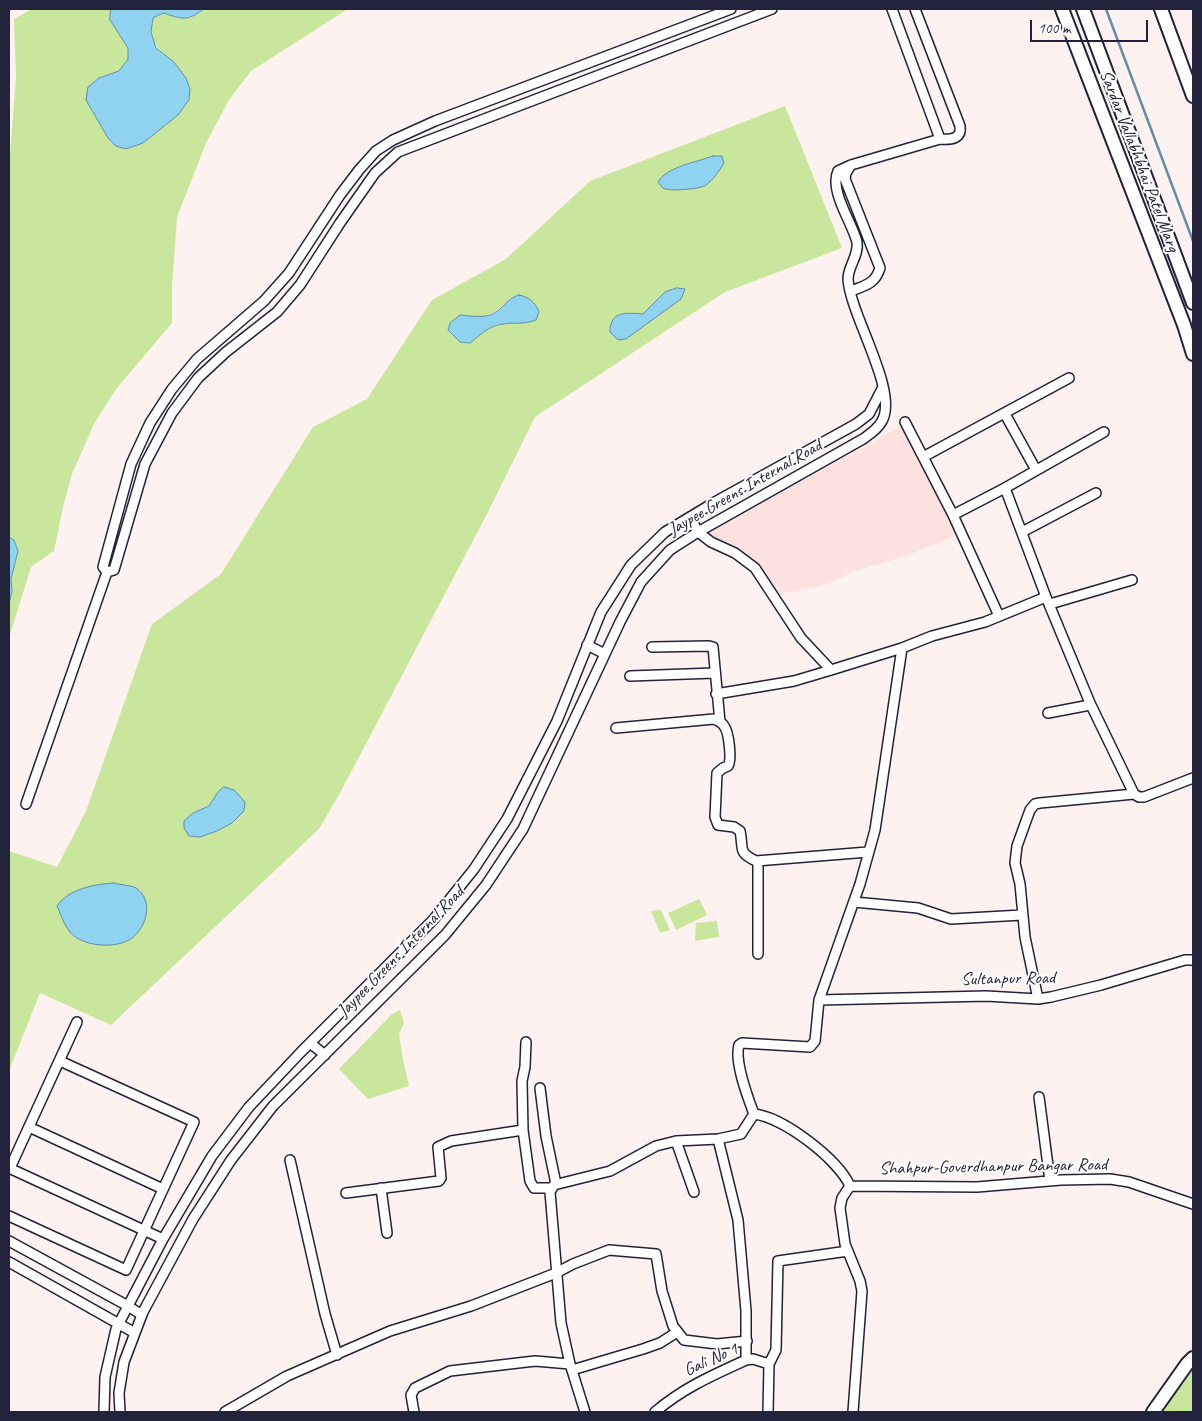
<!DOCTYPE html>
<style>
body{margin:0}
#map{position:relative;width:1202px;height:1421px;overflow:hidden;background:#fef2f0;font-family:Caveat,sans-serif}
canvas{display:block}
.frame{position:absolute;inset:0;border:10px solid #22223b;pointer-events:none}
.scale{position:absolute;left:1030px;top:20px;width:118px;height:22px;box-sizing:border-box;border:2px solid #22223b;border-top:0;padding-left:6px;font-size:15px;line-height:18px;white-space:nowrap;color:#22223b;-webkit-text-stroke:4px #fff;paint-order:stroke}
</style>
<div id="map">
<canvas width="1202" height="1421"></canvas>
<div class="frame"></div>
<div class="scale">100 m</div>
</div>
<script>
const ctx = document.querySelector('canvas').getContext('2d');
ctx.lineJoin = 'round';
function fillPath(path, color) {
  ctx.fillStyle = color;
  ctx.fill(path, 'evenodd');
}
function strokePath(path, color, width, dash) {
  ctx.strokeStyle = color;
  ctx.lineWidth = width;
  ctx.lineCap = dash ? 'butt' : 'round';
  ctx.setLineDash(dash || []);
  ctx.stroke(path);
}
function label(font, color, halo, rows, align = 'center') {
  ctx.font = font + ' Caveat,sans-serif';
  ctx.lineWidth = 4;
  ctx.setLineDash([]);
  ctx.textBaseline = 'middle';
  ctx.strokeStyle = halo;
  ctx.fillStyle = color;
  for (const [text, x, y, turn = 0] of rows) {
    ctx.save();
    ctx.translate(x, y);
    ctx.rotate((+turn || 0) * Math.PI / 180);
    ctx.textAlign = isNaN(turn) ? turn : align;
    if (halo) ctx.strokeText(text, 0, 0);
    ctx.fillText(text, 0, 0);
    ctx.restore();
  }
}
const built = new Path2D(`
 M901,426l56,109 -51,21 -60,18 1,2 -24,9 -45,9 -17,-25 -26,-23 -25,-10 -2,-3z`);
const green = new Path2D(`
 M32,9h79l-1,11 18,28v11l-9,12 -20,7 44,65 16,-14 15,-67c-18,-14 -25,-20 -21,-44l10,-5c20,6 24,9 41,-4h144l-97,62 -22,29 -23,43 -29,74 -5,69v37l-56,66 -22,35 -22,50 -9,33 -9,44 -23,16 -22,71v-34l3,-13 -1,-12 7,-28 -4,-11 -5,-3v-370l7,-89 -2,-59z
 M785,106l57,142 -117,44 -190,125 -48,97 -147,279 -21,36 -208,196 -71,-32 -31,78v-220l48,16 29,-56 66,-187 69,-50 92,-147 54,-28 65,-99 74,-41 84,-78zM511,298l4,26c-12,-1 -19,2 -30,7l-25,-16c27,3 31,2 51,-17zM209,806l8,25 -17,6 -11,-1 4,-23z
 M699,899l8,16 -31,15 -8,-17z
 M661,910l9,20 -10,3 -9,-22z
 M717,921l2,16 -24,4 1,-18z
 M400,1010l4,13 -5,11 4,26 6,26 -41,13 -29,-30 52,-54z
 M1193,1369v43h-31z`);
const water = new Path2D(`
 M111,9h93c-18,13 -21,10 -41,4l-10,5 -2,14 5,16 18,14 12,16 4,11 -1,11 -11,15 -35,28 -17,6 -10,-3 -8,-8 -22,-38 2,-13 11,-9 20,-7 9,-12v-11l-18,-28z
 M713,156h9l2,7c-5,8 -10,16 -18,22 -4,4 -38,7 -43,3 -2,-1 -3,-4 -5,-6 8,-15 39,-20 55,-26z
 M677,288l8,1 -4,10 -55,40 -8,1 -8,-8c0,-22 17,-19 33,-18l22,-22z
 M519,295c10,2 16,7 20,17l-3,8c-14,5 -20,2 -32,4 -14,1 -24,11 -34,19l-10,-1 -12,-12 2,-7 10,-8c12,1 26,4 36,-3 9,-6 12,-14 23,-17z
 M9,537l5,3 4,11 -7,28 1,12 -3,13z
 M224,787l10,3 11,12 -1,9 -12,12 -15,8 -17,6 -11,-1 -5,-8v-7l9,-8 16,-7 9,-14z
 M114,883c6,2 17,2 22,5 18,12 11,39 -4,50 -13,10 -41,9 -55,0 -11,-6 -15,-21 -20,-32 11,-17 38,-22 57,-23z`);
const stream = new Path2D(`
 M1106,9l87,232`);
const street = new Path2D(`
 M731,9l-296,112 -42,19 -17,11 -17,19 -19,25 -51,78 -25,28 -67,58 -25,30 -22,34 -19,41 -28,103 4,5 7,-2 31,-106 27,-51 26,-35 28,-26 51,-40 23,-27 40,-62 35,-50 23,-21 374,-143
 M892,9l48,130
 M851,165l-5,8 -1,6 35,89c-5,16 -14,17 -29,23
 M1005,414l31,56
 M905,422l48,93 46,101
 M923,457l146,-79
 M1005,488l99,-56
 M953,515l52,-27 41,109
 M690,517l8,15 13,10 24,11 20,15 46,70 30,32 71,-22
 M1022,532l74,-39
 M1050,604l82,-24
 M587,645l18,9
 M652,647l57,-1 4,1 7,75
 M630,676l85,-3
 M716,694l78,-13 37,-11
 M1048,713l42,-8
 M616,728l98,-9c4,2 8,3 10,7 5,6 8,34 4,40l-5,2 -6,5 -2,44 3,8 16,2 6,4c4,18 -3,21 16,30l2,3v90
 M26,804l81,-232
 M756,861l112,-9
 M854,902l64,6 33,11 71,-4
 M1038,999l-13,-62 -5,-53 -5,-21 2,-17 13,-36 5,-6 5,-1 94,-9
 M819,1000l167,-4 52,3 13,-2 50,-12 84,-25h8
 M526,1042l-1,25 -3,14 1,49 7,51 4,7h18
 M310,1043l15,12
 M540,1088l6,48 10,48
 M1039,1097l11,84
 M754,1114c-6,-16 -20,-52 -15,-69l3,-2 68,4 5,-6 4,-41 41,-116 15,-54 27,-182 30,-12 53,-14 61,-25 44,106 44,91 5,3h5l49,-19
 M29,1127l134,62
 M718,1139l20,81 8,91v49
 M676,1141l18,51
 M290,1160l35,154 12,41
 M9,1168l154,71
 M10,1168l67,-146
 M850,1186l127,1 84,-7 49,-1 19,3 64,22
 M850,1186l-8,12 -2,10 5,36 15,37 2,10 -9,121
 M381,1188l6,45
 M346,1193l93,-12 2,-3 -3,-31 13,-6 72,-11
 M9,1216l117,54 68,-148 -134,-61
 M9,1241l119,65 14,9
 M9,1262l126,71
 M572,1370l71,-21 17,-6 17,-11
 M104,1412l1,-35 11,-48 47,-90 49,-83 37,-49 52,-55 132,-132 41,-51 33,-50 50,-98 44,-109 30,-47 34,-33 50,-30 141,-78 13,-10 14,-27
 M120,1412l-1,-19 5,-31 19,-50 50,-93 38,-59 42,-54 172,-171 41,-50 37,-56 97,-207 21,-40 29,-32 28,-18 165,-93c7,-5 15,-10 19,-18 17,-30 -32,-106 -34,-142 0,-13 11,-23 9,-37 -5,-20 -28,-51 -19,-71l13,-6 89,-26c11,1 22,0 20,-13l-45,-117
 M225,1412l62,-36 103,-45 81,-25 85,-33 17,-9 36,-14 47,4 6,37 11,35 11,14 33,4 30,-3
 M414,1412l-3,-17 4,-7 35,-17 85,-10 35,3
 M585,1412l-15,-48 -9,-41 -11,-131 4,-7 56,-14 46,-25 20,-5 42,-2 23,-5 13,-20c29,3 84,45 96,72
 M655,1412c28,-24 58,-37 91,-52l7,-1 16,5
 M768,1412l1,-48 7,-14 2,-89 70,-10`);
const secondary = new Path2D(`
 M1062,9l122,316 9,29
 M1083,9l110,294
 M1161,9l32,87
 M1153,1412l34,-48 6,-6`);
const streetNames = [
 ["Sardar Vallabhbhai Patel Marg",1139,161,69],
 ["Jaypee Greens Internal Road",745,488,-30],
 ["Jaypee Greens Internal Road",401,952,-46],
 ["Sultanpur Road",1008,979,-1],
 ["Shahpur-Goverdhanpur Bangar Road",993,1167,-1],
 ["Gali No 1",711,1360,-24]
];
fillPath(built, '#fce2de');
fillPath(green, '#c9e69d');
fillPath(water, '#90d3f1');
strokePath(water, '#648ca8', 1);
strokePath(stream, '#648ca8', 2.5);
strokePath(street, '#22223b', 12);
strokePath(secondary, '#22223b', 16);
strokePath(street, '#fff', 9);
strokePath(secondary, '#fff', 12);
label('18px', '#22223b', '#fff', streetNames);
</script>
